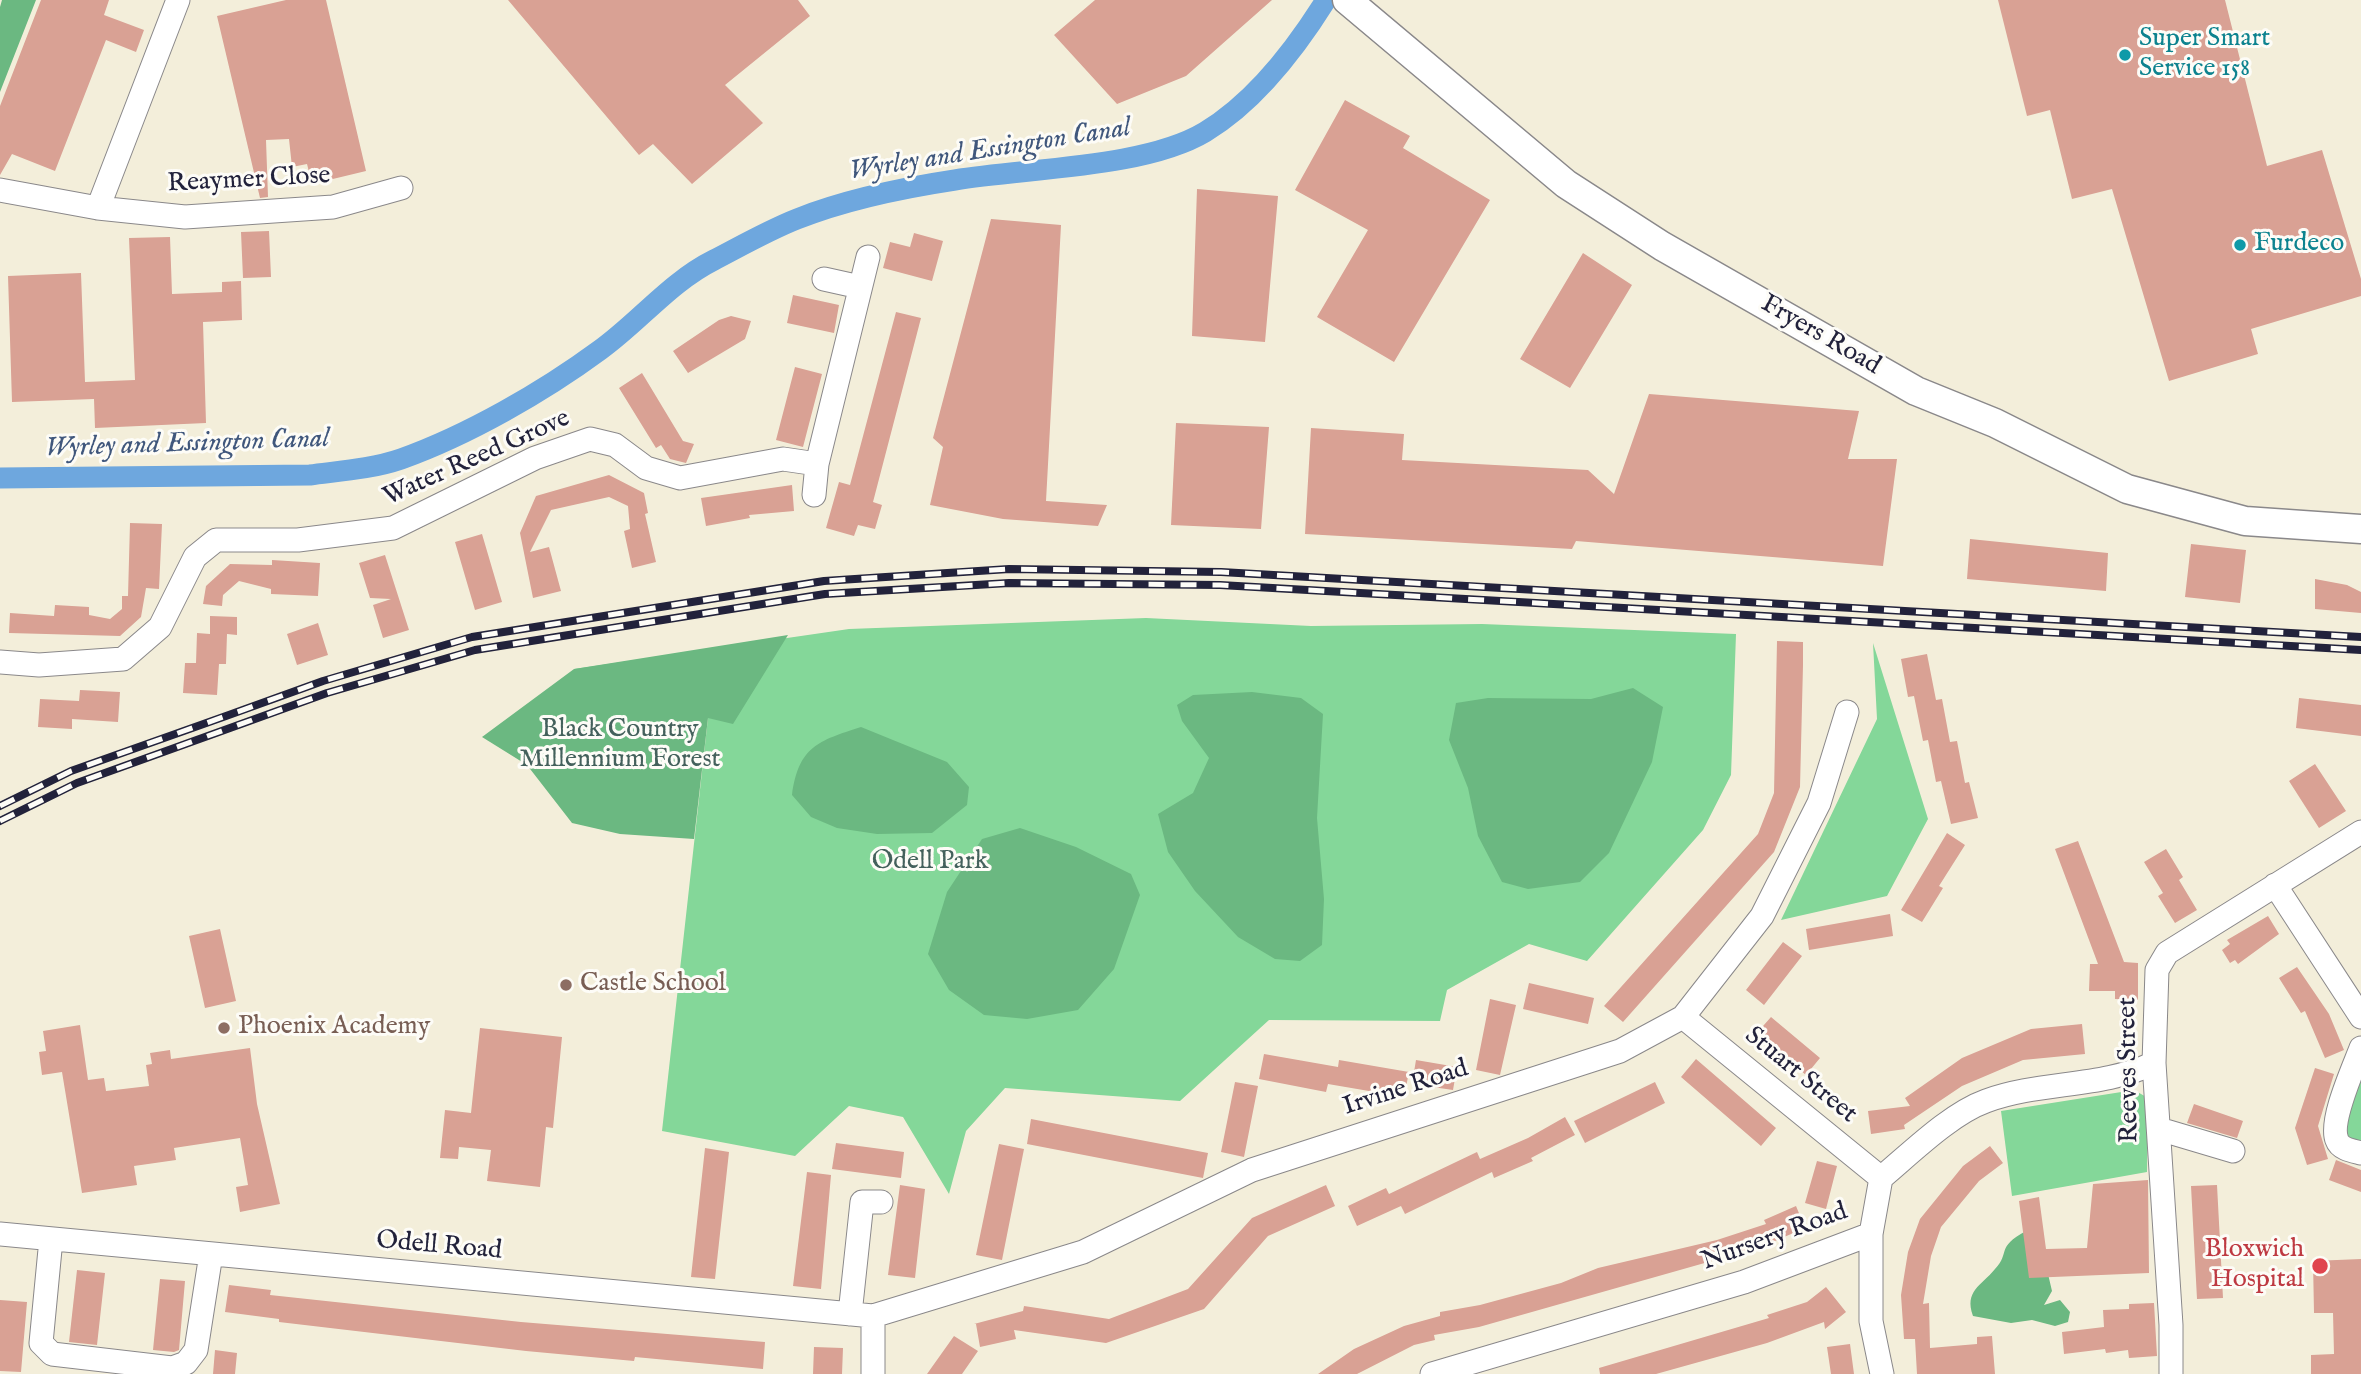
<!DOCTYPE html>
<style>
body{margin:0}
canvas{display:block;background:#f3eeda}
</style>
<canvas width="2361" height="1374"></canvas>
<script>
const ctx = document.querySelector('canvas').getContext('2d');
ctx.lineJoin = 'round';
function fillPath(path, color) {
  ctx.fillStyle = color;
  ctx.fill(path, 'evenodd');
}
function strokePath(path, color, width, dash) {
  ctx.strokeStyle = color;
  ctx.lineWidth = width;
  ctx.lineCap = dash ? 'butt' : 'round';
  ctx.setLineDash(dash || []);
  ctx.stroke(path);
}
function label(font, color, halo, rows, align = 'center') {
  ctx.font = font + ' "IM FELL English",serif';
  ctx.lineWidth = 6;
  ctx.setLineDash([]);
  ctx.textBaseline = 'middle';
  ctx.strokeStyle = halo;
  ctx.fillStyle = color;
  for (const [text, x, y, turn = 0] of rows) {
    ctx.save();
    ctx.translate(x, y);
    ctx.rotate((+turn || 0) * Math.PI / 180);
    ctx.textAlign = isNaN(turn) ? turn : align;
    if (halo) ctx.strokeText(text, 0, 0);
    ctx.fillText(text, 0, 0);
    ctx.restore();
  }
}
const green = new Path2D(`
 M1146,618l165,8 171,-2 254,10 -5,141 -28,55 -116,131 -58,-17 -82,46 -7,31 -171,-1 -89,81 -175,-13 -39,43 -17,63 -46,-77 -54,-11 -54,50 -133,-25 46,-413 -134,-49 275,-40z
 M1873,643l55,176 -41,77 -106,24 96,-201z
 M2361,1065v81l-20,-12z
 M2134,1090l14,8 -1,74 -135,24 -11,-85z`);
const forest = new Path2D(`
 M2,0h34l-36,92v-85z
 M788,635l-55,89 -25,-6 -14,121 -74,-5 -48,-11 -45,-58 -45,-28 92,-68z
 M1633,688l30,19 -11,55 -43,91 -29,29 -52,7 -26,-7 -24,-46 -10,-48 -19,-48 7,-37 32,-5 103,1z
 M1252,692l49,6 22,16 -6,104 7,81 -2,46 -22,16 -25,-2 -37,-22 -43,-46 -27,-39 -10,-38 35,-21 16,-35 -27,-37 -5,-16 16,-10z
 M861,727l86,35 22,25 -2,18 -35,28 -55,1 -40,-6 -26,-11 -19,-22c7,-49 26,-54 69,-68z
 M1020,828l56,19 55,27 9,21 -26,74 -36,41 -51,9 -43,-4 -35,-25 -21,-36 19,-62 35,-53z
 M2026,1231l22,43 4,17 -8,14 16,-5 10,12 -2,10 -13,4 -23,-6 -21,3 -38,-7c-9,-25 8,-30 22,-47 16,-17 0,-21 31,-38z`);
const canal = new Path2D(`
 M0,478l310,-3c30,-4 62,-6 91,-16 67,-24 142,-67 199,-109 39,-28 70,-68 114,-90 27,-14 55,-30 83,-41 50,-20 105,-31 158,-39 72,-12 190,-12 250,-48 50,-30 91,-84 121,-132`);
const building = new Path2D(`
 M41,0h68l-5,15 40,15 -8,22 -30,-12 -51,131 -43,-17 -12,21v-69z
 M286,0h40l40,171 -54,13 -5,-20 -15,3 -3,-28 -23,1 2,57 -8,1 -43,-182z
 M508,0h290l12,16 -85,69 38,38 -71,61 -39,-40 -14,11z
 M1095,0h177l-86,76 -69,28 -63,-69z
 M1998,0h227l42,166 55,-16 39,129v17l-110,33 7,25 -89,27 -57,-192 -40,10 -22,-89 -23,6z
 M1345,100l65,36 -7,12 87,52 -96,162 -77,-45 51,-87 -73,-40z
 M1197,189l81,7 -13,146 -73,-6z
 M991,219l70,6 -15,276 61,4 -9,21 -95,-7 -73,-14 13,-58 -10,-9z
 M269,231l2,46 -28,1 -2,-46z
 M914,233l29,8 -11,40 -49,-13 7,-26 20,5z
 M170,237l2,57 50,-2v-10l19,-1 1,39 -39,2 3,101 -111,5 -1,-29 -82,3 -4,-126 73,-3 4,109 50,-2 -6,-142z
 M1583,253l49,32 -62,103 -50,-29z
 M793,295l46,10 -5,28 -47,-10z
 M896,312l25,6 -48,184 9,3 -7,24 -17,-4 -4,11 -28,-8 13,-46 11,3z
 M731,316l20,5 -6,18 -57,34 -15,-22 46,-31z
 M795,367l27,7 -19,73 -27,-7z
 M642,373l41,68 11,3 -8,19 -16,-4 -9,-14 -5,3 -37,-60z
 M1649,394l210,17 -11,48h49l-14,107 -307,-25 -4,8 -267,-15 6,-106 93,6 -2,26 186,10 26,24z
 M1176,423l93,4 -8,102 -90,-4z
 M609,475l35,18 4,20 -3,1 11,48 -24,6 -8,-37 6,-2 -2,-23 -19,-9 -58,13 -21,42 19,-5 12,44 -28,7 -13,-65 16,-37z
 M792,485l2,26 -45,4 1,3 -44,8 -5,-28z
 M130,523l32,1 -3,65 -13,-1 -5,29 -21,19 -111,-3 1,-20 44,3 1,-11 34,2v8l21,4 12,-10v-13h6z
 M482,534l20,68 -27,8 -20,-68z
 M1970,539l138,14 -2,38 -139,-12z
 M2191,544l55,6 -6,53 -55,-6z
 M385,555l24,75 -26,8 -10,-33 18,-6 -21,-1 -11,-35z
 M272,560l48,3 -2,33 -47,-2v-5l-32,-8 -16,14 -1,11 -19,-2 3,-18 24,-22 42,1z
 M2315,579l32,6 14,7v21l-46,-4z
 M210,616l27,1v18l-10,-1 -1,30h-7l-2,31 -34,-2 2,-30h11l1,-30 13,1z
 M318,623l10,32 -31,10 -10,-31z
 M1777,641l26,1v23l-3,122 -26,65 -151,170 -19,-16 154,-172 16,-41z
 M1927,654l9,46 6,-1 8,43 7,-1 8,42 4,-1 9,36 -27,6 -10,-43 -5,1 -8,-42 -5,1 -9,-45 -6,1 -7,-38z
 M80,690l40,2 -2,30 -46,-3v10l-34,-2 2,-28 39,2z
 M2299,698l62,7v31l-65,-8z
 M2315,764l31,47 -27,17 -30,-47z
 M1947,833l18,12 -26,41 4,2 -21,34 -21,-12z
 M2078,841l46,121 14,1v37l-23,-1v-8h-26l1,-27h8l-43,-115z
 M2166,849l17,28 -4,3 18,30 -22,13 -17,-27 5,-3 -19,-31z
 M1890,914l3,22 -84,14 -3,-21z
 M2268,916l11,18 -41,30 -3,-4 -5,3 -8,-13 8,-6 -3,-4z
 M220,929l16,72 -31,7 -16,-72z
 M1783,942l19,14 -38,49 -18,-15z
 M2297,967l32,47 15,36 -19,8 -20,-47 -4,2 -22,-35z
 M1529,983l65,15 -6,26 -65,-15z
 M1490,999l26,6 -16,70 -24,-5z
 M1771,1017l49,41 -14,17 -50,-41z
 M2082,1024l3,30 -62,6 -61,26 -58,39 1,4 -34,5 -3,-23 42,-5 -5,-8 57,-40 69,-29z
 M80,1025l8,55 16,-2 2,13 43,-5 -3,-21 6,-1 -2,-11 20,-3 1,9 79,-11 7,56 23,100 -40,8 -4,-25 12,-2 -8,-47 -66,10 2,12 -42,6 3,19 -55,8 -20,-121 -20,3 -3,-23 7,-1 -3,-20z
 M480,1028l82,9 -9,91 -7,-1 -6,60 -53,-6 4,-31 -32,-3 -1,12 -18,-1 5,-48 26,3z
 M1264,1054l74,13 1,-7 70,12 -5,25 -76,-13 -2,8 -67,-13z
 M1696,1059l80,69 -15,18 -80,-69z
 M1416,1060l41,7 -4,23 -41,-6z
 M2315,1068l19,6 -16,52 10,33 -21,6 -12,-37z
 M1235,1082l23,4 -14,71 -23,-5z
 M1655,1082l10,21 -80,40 -11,-22z
 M2194,1104l49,17 -6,17 -50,-15z
 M1565,1117l10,18 -44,23 2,3 -39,17 -2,-6 -87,42 -4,-8 -44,20 -9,-20 38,-18 3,6 88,-42 3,7 48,-21z
 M1031,1119l177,34 -5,25 -176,-34z
 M836,1143l68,9 -3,26 -69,-9z
 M999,1144l25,5 -22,111 -26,-5z
 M1990,1146l13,17 -24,18 -38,46 -10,29 -8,48 6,-1 1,45 47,-4v-7l15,-1 3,38h-78l-2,-35h-11l-3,-44 7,-43 12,-33 43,-53z
 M705,1148l24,4 -14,127 -24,-2z
 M2336,1160l25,10v22l-32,-12z
 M1817,1161l20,5 -11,43 -21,-6z
 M807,1172l24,3 -10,114 -28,-3z
 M2148,1180l1,93 -120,5 -10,-77 20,-4 7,52 41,-1 6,-64z
 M900,1185l25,4 -10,89 -27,-3z
 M1326,1185l9,21 -67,30 -64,73 -98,34 -92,-13 2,9 -36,8 -4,-23h-2l49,-13 1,-5 85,13 79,-30 64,-71z
 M2217,1185l6,113 -26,1 -6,-113z
 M1796,1206l9,22 -44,19 -282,80 -45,8 1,5 -21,5 -57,29h-39l36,-25 50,-23 36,-10v-4l40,-7 81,-22 37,-15 119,-28 49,-16 -2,-4z
 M2361,1259v115h-50v-19l23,-1 -1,-41h-19l-1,-52z
 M77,1270l28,3 -8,72 -28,-3z
 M160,1279l25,2 -6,69 -5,2 -21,-2z
 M229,1285l42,5 -1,5 251,27 244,20 -2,27 -128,-12 -1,4 -108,-10 -247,-29v-3l-54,-7z
 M1826,1287l20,25 -21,17 -1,-7 -57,21 -111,31h-56l-1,-6 170,-50 -2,-3 40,-13z
 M0,1300l27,2 -6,70 -21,-1z
 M2154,1303l3,53 -28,2 -1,-8 -22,3 -1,-4 -41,5 -2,-22 42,-5 -1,-17 26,-1v-5z
 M954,1336l24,15 -16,23h-35z
 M1850,1344l4,30h-23l-4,-27z
 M814,1347l29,1 -1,26h-29z
 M215,1350l22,3 -2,21h-22z`);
const minor = new Path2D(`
 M0,190l98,18 87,9 148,-10 68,-19
 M98,208l80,-208
 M824,279l36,8
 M814,495l3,-31 51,-207
 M0,662l39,3 84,-6 37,-32 35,-70 21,-17h82l95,-12 142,-70 55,-19 25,6 31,23 34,10 103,-19 34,5
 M2275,885l86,132
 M1683,1017l198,161
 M2361,1048c-7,19 -32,73 -24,92 3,9 16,11 24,13
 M2159,1129l74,22
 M0,1234l873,82
 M1871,1234v87l11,53
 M51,1239l-10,104 11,11 120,14 14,-5 10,-13 15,-96
 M850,1314l12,-112h19
 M873,1374v-58l210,-64 169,-82 368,-119 63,-34 79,-101 57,-113 28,-91
 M1432,1374l312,-92 127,-48 10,-56c30,-25 69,-64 105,-77 54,-20 116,-13 168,-38
 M2171,1374v-49l-17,-262 3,-93 10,-17 194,-121`);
const tertiary = new Path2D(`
 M1347,0l219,184 96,62 254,145 79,32 132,66 118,32 116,8`);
const rail = new Path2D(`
 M0,806l71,-35 155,-55 97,-35 149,-44 352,-56 185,-12 212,3 1140,65
 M0,821l77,-38 153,-55 97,-35 148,-43 350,-56 184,-11 211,2 1141,65`);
const markers = [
 [2125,55,7,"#0f9aa8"],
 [2240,245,7,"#0f9aa8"],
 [566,985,7,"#8d6e63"],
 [224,1028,7,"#8d6e63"],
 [2320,1266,9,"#e0444e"]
];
const cultureNames = [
 ["Super Smart",2139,40],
 ["Service 158",2139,70],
 ["Furdeco",2254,245]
];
const streetNames = [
 ["Reaymer Close",249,181,-3],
 ["Fryers Road",1820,336,30],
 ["Water Reed Grove",477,459,-24],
 ["Reeves Street",2130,1070,-91],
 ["Stuart Street",1800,1076,39],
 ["Irvine Road",1406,1089,-18],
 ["Nursery Road",1775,1238,-20],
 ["Odell Road",439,1247,5]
];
const parkNames = [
 ["Black Country",620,731],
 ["Millennium Forest",620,761],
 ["Odell Park",930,863]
];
const educationNames = [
 ["Castle School",580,985],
 ["Phoenix Academy",238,1028]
];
const healthNames = [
 ["Bloxwich",2304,1251],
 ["Hospital",2304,1281]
];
const waterNames = [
 ["Wyrley and Essington Canal",990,151,-9],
 ["Wyrley and Essington Canal",187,445,-2]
];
fillPath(green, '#84d799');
fillPath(forest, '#6bb881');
strokePath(canal, '#6ea7de', 21);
fillPath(building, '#d9a194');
strokePath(minor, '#8a888a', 25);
strokePath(tertiary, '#8a888a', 31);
strokePath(minor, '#fff', 23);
strokePath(tertiary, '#fff', 28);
strokePath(rail, '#22223b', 8);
strokePath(rail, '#fdfcf7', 5, [16]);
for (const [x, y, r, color] of markers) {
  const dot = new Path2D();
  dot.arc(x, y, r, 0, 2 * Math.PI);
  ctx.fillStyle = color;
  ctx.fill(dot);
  strokePath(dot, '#fdfcf7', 2.5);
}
label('26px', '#0d838f', '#fdfcf7', cultureNames, 'left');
label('26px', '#22223b', '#fdfcf7', streetNames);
label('26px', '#44615c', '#fdfcf7', parkNames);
label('26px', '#785e54', '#fdfcf7', educationNames, 'left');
label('26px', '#be3a42', '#fdfcf7', healthNames, 'right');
label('italic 28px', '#40577c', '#fdfcf7', waterNames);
</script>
